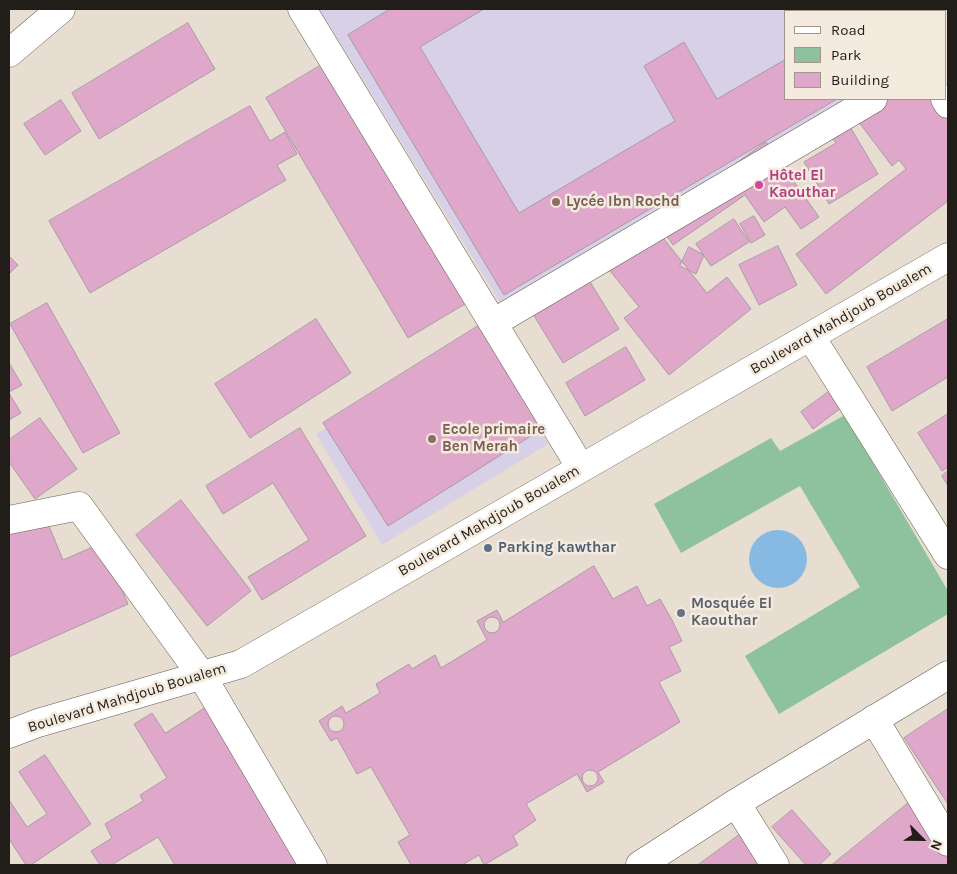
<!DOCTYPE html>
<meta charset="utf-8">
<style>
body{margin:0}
#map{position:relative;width:957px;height:874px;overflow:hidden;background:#e7ddd1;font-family:Karla,sans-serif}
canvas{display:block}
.frame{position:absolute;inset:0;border:10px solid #211d19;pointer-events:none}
.legend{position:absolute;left:784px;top:10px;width:162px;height:90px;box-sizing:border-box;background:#f4eade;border:1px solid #a0988f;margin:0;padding:6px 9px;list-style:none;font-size:15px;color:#211d19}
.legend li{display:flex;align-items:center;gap:10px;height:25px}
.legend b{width:25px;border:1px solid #a0988f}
.north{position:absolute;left:897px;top:814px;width:50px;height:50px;-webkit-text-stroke:4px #f4eade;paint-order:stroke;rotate:113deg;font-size:14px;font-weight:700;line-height:20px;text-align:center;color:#211d19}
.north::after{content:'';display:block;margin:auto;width:18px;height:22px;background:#211d19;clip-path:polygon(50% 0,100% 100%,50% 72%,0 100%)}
</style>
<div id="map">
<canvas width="957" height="874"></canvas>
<div class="frame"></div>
<ul class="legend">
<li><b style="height:6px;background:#fff"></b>Road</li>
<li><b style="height:14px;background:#8ec29e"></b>Park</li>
<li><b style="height:14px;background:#dfa7ca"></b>Building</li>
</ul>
<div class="north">N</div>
</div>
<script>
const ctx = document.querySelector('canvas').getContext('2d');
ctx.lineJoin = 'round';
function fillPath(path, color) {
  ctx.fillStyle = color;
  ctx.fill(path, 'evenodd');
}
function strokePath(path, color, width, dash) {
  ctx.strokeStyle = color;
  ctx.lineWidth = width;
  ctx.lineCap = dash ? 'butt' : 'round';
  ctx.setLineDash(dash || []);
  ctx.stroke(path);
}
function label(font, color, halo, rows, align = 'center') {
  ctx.font = font + ' Karla,sans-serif';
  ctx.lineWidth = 5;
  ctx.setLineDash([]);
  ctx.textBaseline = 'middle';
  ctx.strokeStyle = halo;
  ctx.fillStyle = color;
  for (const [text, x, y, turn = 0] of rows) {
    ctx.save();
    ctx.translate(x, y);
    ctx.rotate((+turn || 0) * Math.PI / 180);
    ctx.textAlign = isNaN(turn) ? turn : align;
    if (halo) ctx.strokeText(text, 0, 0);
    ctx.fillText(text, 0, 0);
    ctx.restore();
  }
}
const education = new Path2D(`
 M319,9h557l1,2h-91v88h60l-344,206z
 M482,333l66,111 -166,101 -66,-111z`);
const green = new Path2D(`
 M845,415l103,176v23l-169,100 -34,-58 115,-69 -60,-101 -119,67 -27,-49 117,-66 9,13z`);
const water = new Path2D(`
 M749 559a29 29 0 1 1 58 0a29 29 0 1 1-58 0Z`);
const building = new Path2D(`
 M390,9h94l-64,38 99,166 156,-92 -31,-55 40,-24 33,57 69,-40v40h51l-333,196 -156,-260z
 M805,9h60l1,2h-60z
 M188,23l27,46 -116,70 -27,-46z
 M323,64l142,240 -57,34 -142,-240z
 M880,99h52l16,21v81l-122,93 -30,-40 110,-85 -7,-9 -7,6 -37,-49z
 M61,100l20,31 -36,24 -21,-31z
 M250,106l20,35 15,-9 12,22 -20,11 9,15 -196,113 -41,-72z
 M846,120l32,54 -49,30 -25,-42 32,-19 -8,-12z
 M766,142l53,75 -18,12 -16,-22 -21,15 -19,-27 -72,50 -12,-17 69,-60z
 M754,216l11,19 -14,8 -11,-19z
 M734,219l15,23 -38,24 -15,-22z
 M652,224l55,69 20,-16 24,32 -82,66 -45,-57 15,-11 -36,-45z
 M778,246l19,39 -38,20 -20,-40z
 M689,247l15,8 -8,19 -16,-8z
 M9,256l9,9 -9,9z
 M584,272l35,57 -56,34 -35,-57z
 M47,303l73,130 -37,20 -73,-129z
 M494,316l64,103 -170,107 -65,-103z
 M316,319l35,54 -101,65 -35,-54z
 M948,319v58l-56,34 -25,-44z
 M626,347l19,33 -60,36 -19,-33z
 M9,363l13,22 -13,7z
 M841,383l12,16 -40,30 -12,-17z
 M9,393l12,20 -12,7z
 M948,414v53l-6,4 -24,-38z
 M40,418l37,51 -42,30 -26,-37v-22z
 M300,428l66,108 -104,64 -14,-23 61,-37 -36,-57 -50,31 -17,-28z
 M948,471v15l-6,-10z
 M181,500l70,91 -44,35 -71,-91z
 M42,509l21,51 39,-17 26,61 -119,53v-133z
 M594,566l19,33 24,-13 10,20 13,-7 12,21 10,21 -13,6 12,24 -22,11 21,40 -82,50 6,10 -17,10 -10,-18 -51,30 10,16 -23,16 5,9 -34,20 -5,-10 -17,10h-51l-13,-23 12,-7 -39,-68 -14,7 -20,-36 -6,3 -12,-20 23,-15 4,7 34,-20 -4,-9 33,-20 3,5 23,-14 6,13 46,-28 -10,-19 20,-11 6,12z
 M484 625a8 8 0 1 1 16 0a8 8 0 1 1-16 0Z
 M213,703l98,162h-136l-17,-28 -45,27v1h-13l-9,-14 21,-13 -7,-14 38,-23 -3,-6 27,-17 -33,-54 18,-11 13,20z
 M948,709v95l-44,-66z
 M328 724a8 8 0 1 1 16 0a8 8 0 1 1-16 0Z
 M45,755l46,69 -60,41h-5l-17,-26v-39l18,27 20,-13 -28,-42z
 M582 778a8 8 0 1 1 16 0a8 8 0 1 1-16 0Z
 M917,796l31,39v30h-116z
 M792,810l39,44 -12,11h-13l-34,-38z
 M750,827l27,38h-79z`);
const minor = new Path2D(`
 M302,9l279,459
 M894,9l1,2
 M945,99l3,5
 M493,323l380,-224
 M811,337l137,218
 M9,520l70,-14 123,170 111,189
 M874,719l74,123
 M9,734l29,-11 203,-59 707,-407
 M736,803l39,62
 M640,865l96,-62 212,-128`);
const major = new Path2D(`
 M9,53l52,-44`);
const markers = [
 [759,185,5,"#d1479c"],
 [556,202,5,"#8d6e63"],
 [432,439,5,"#8d6e63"],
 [488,548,5,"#5c6f8a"],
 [681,613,5,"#6b7280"]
];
const hotelNames = [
 ["Hôtel El",769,176],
 ["Kaouthar",769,193]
];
const educationNames = [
 ["Lycée Ibn Rochd",566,202],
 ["Ecole primaire",442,430],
 ["Ben Merah",442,447]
];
const streetNames = [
 ["Boulevard Mahdjoub Boualem",841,319,-30],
 ["Boulevard Mahdjoub Boualem",489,521,-30],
 ["Boulevard Mahdjoub Boualem",127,698,-17]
];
const serviceNames = [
 ["Parking kawthar",498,548]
];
const worshipNames = [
 ["Mosquée El",691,604],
 ["Kaouthar",691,621]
];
fillPath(education, '#d8d0e6');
fillPath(green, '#8ec29e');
fillPath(water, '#86bae2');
fillPath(building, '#dfa7ca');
strokePath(building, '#a99ca4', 1);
strokePath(minor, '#655d53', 29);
strokePath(major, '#655d53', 29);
strokePath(minor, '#fff', 28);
strokePath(major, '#fff', 28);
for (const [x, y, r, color] of markers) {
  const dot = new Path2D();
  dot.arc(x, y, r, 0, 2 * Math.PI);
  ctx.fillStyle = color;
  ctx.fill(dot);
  strokePath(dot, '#f4eade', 2);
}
label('bold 15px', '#b23c85', '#f4eade', hotelNames, 'left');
label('bold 15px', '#785e54', '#f4eade', educationNames, 'left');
label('15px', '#211d19', '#f4eade', streetNames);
label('bold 15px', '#4e5e75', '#f4eade', serviceNames, 'left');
label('bold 15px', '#5b616d', '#f4eade', worshipNames, 'left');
</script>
